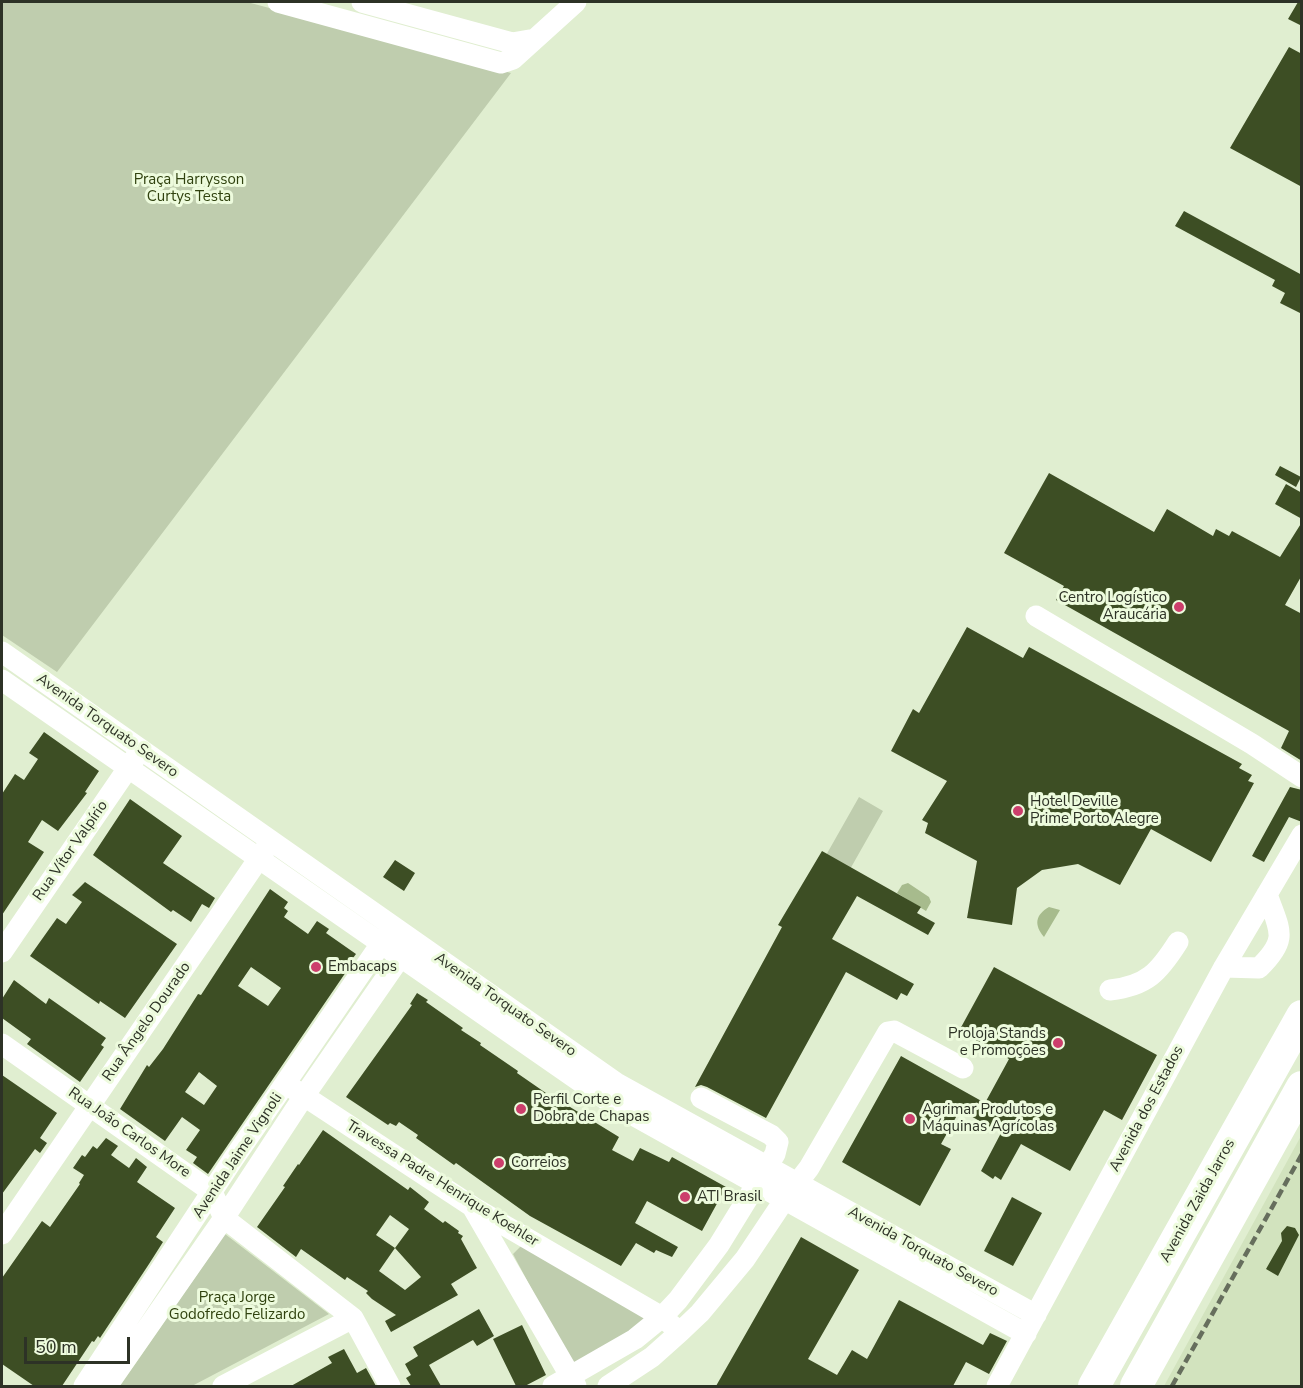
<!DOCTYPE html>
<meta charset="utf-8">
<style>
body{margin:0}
#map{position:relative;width:1303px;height:1388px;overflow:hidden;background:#e0eed0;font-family:"Nunito Sans",sans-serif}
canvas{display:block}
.frame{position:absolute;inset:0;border:3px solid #2d3226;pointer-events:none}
.scale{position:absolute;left:24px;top:1337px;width:106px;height:27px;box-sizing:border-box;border:3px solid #2d3226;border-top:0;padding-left:8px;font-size:18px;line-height:21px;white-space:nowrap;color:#2d3226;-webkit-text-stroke:4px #edfbdd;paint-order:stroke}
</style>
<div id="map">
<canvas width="1303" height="1388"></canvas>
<div class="frame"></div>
<div class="scale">50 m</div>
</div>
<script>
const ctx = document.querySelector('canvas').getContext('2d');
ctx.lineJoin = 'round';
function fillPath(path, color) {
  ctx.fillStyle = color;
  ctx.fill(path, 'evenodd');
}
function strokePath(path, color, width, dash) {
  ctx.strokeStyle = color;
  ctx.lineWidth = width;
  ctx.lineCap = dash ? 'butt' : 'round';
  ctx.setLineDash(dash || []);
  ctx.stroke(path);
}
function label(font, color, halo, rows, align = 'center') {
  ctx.font = font + ' "Nunito Sans",sans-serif';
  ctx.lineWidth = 6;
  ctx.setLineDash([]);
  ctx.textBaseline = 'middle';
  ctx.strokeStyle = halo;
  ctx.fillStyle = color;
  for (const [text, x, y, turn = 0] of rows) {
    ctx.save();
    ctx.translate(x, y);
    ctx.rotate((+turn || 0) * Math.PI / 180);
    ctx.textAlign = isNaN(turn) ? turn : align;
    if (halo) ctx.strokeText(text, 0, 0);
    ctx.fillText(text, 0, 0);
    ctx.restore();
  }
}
const built = new Path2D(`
 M1301,1136v250h-137z`);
const green = new Path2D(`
 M2,2h245l264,71 -454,599 -55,-37z
 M859,797l24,14 -34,60 -24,-14z
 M225,1234l104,80 -137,72h-72z
 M522,1245l130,77 -78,47 -61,-115z`);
const water = new Path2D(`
 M908,883l21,14 2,5 -5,9 -29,-18 5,-8z
 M1049,907l11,3 -16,27c-10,-12 -9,-22 5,-30z`);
const building = new Path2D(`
 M1298,2h4v24l-14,-7z
 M1289,47l13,7v133l-72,-39z
 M1184,211l118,64v39l-22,-11 5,-10 -13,-7 3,-6 -100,-54z
 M1280,466l21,11 -5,10 -21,-12z
 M1049,473l105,59 13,-23 46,27 3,-7 13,7 3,-5 48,26 22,-35v53l-17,30 17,9v147l-21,-13 8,-17 -233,-131 8,-14 -60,-33z
 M1286,484l16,9v26l-27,-15z
 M967,627l56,31 6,-11 213,117 -3,4 13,7 -4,6 6,2 -43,79 -60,-33 -31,56 -42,-21 -36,6 -25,18 -5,37 -45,-7 10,-57 -52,-28 3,-10 -6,-3 25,-39 -56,-30 22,-42 6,4z
 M44,732l55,39 -14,21 2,1 -29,38 -16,-11 -14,22 16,10 -42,63v-121l13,-20 9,6 14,-21 -9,-6z
 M1290,787l12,3v32l-13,-5 -25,45 -12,-6z
 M130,799l52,37 -19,27 52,35 -6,10 -7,-4 -11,18 -18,-12 -2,2 -78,-57z
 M822,851l99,56 -4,6 18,10 -7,12 -71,-39 -25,43 82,45 -7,12 -6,-3 -4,7 -51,-28 -80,146 -59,-31 -6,-2 -6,2 87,-160 -4,-2z
 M395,860l20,13 -11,18 -21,-14z
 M85,882l92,62 -52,74 -25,-17 -1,3 -69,-48 27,-38 9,6 16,-22 -10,-7z
 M270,889l18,13 -4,6 4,3 -4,6 24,17 9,-13 12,8 -3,4 30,21 -12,16 2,2 -138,202 -15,-11 4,-6 -11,-7 14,-20 -18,-13 -17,24 -45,-32 27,-44 2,2 14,-18 35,-55 3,1zM251,967l30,21 -13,18 -30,-20zM199,1072l18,14 -13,19 -19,-13z
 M994,967l163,88 -35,65 -18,-10 -34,61 -49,-27 -20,36 -6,-4 -2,3 -12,-8 20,-38 -41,-23 -19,34 10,5 -31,57 -78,-44 59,-106 84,47 24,-44 -50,-28z
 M14,980l32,24 3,-6 57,40 -5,7 3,2 -24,35 -53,-38 4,-5 -29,-21v-19z
 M417,993l11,7 -2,2 37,26 -2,2 20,13 -1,2 38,26 -1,2 39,27 1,-1 62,38 -7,13 21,11 7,-13 29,14 3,-5 54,30 -24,44 -55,-30 -12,22 43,24 -6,10 -16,-7 -2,3 -18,-10 -15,23 -91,-50 -74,-53 -2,2 -38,-27 2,-3 -19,-13 -3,4 -6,-3 -2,2 -42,-28 66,-92 -2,-1z
 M2,1075l55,38 -17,25 7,5 -7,10 -5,-4 -33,45z
 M323,1130l85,60 2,-3 19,15 -5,7 19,14 2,-2 14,10 -1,2 5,3 -2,3 16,29 -26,16 7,11 -67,37 -6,-11 11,-6 -24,-16 -6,-6 2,-2 -21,-14 -2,3 -44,-31 -5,8 -39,-30 28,-40 -2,-1 15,-22 1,1zM390,1215l19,14 -14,19 26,29 -16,13 -26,-19 16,-23 -19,-13z
 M106,1138l12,8 -7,9 18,13 7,-10 11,9 -10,15 38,26 -19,29 7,5 -14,22 -49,74 -2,-2 -4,6 -2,-1 -30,45h-28l-32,-22v-86l40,-57 8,6 30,-43 -1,-1 5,-8 -11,-7 9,-13 3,2 8,-11 4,3z
 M1012,1197l30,16 -29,53 -29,-15z
 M1287,1226l8,2 4,7 -21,41 -12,-7 16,-28 -1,-8z
 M801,1237l58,33 -51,89 29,16 15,-25 15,9 32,-59 84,45 7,-12 17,8 -18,33 -23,-12 -13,24h-237z
 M479,1309l15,27 -17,10 -4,-6 -44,25 12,21h-30l-5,-8 5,-3 -6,-11 13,-8 -5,-9z
 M522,1325l24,50 -21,11h-9l-23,-47z
 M344,1349l13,24 9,-5 10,18h-85l41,-23 -4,-6z`);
const minor = new Path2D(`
 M278,2l223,61 12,-4 63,-57
 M362,2l150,41 23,-4
 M1036,616l216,128 50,33
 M2,652l616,432 418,231
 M2,680l606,421 418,233
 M2,952l133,-194
 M1224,967l35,1c31,-30 20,-38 8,-74
 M1110,990c37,-4 49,-18 68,-48
 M2,1044l210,148 12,26 129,100 37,68
 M292,1088l181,119 189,110 18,15
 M473,1208l103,178
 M2,1234l264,-386
 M84,1386l148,-225 157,-229
 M107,1386l117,-168 80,-122 104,-150
 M223,1386l130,-68
 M553,1386l82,-47 27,-22 16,-17 41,-55 56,-91 3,-12 -7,-7 -70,-37
 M608,1386l44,-29 28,-25 20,-19 45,-54 40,-60 24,-31 79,-136 6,-1 69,37
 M997,1386l227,-419 78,-132`);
const highway = new Path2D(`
 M1094,1386l208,-370
 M1136,1386l166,-299`);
const rail = new Path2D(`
 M1172,1386l130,-232`);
const markers = [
 [1179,607,6,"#cc3e6c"],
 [1018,811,6,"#cc3e6c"],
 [316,967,6,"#cc3e6c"],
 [1058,1043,6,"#cc3e6c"],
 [521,1109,6,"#cc3e6c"],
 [910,1119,6,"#cc3e6c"],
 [499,1163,6,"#cc3e6c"],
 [685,1197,6,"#cc3e6c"]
];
const parkNames = [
 ["Praça Harrysson",189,180],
 ["Curtys Testa",189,197],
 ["Praça Jorge",237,1298],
 ["Godofredo Felizardo",237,1315]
];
const poiNames = [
 ["Centro Logístico",1167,598,"right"],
 ["Araucária",1167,615,"right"],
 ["Hotel Deville",1030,802],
 ["Prime Porto Alegre",1030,819],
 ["Embacaps",328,967],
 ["Proloja Stands",1046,1034,"right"],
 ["e Promoções",1046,1051,"right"],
 ["Perfil Corte e",533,1100],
 ["Dobra de Chapas",533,1117],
 ["Agrimar Produtos e",922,1110],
 ["Máquinas Agrícolas",922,1127],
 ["Correios",511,1163],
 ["ATI Brasil",697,1197]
];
const streetNames = [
 ["Avenida Torquato Severo",107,726,35],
 ["Rua Vítor Valpírio",71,851,-55],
 ["Avenida Torquato Severo",505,1005,35],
 ["Rua Ângelo Dourado",147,1022,-55],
 ["Avenida dos Estados",1147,1109,-62],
 ["Rua João Carlos More",129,1133,35],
 ["Avenida Jaime Vignoli",238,1156,-56],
 ["Travessa Padre Henrique Koehler",442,1184,32],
 ["Avenida Zaida Jarros",1198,1201,-61],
 ["Avenida Torquato Severo",923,1252,29]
];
fillPath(built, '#d2e3be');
fillPath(green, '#bfcdae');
fillPath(water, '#a7bb8d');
fillPath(building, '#3d4e24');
strokePath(minor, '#fff', 21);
strokePath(highway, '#fff', 32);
strokePath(rail, '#666e5d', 4.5, [9, 4.5]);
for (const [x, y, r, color] of markers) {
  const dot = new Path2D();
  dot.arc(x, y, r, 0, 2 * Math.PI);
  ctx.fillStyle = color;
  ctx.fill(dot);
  strokePath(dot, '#edfbdd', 2);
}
label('15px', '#30420f', '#edfbdd', parkNames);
label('15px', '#2d3226', '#edfbdd', poiNames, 'left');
label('15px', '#2d3226', '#edfbdd', streetNames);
</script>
